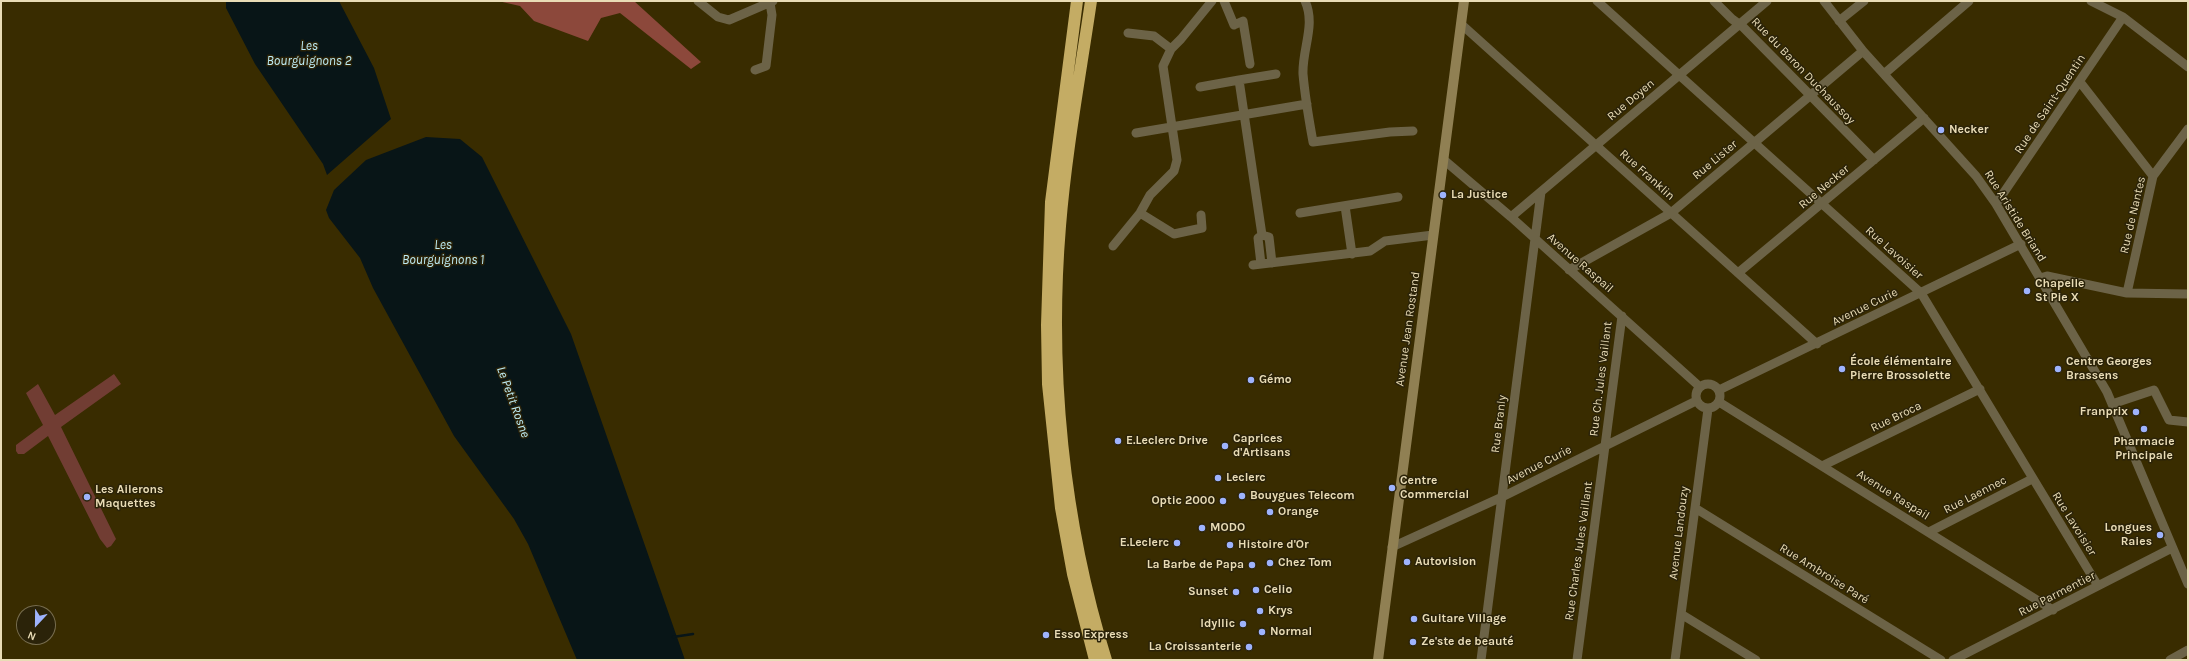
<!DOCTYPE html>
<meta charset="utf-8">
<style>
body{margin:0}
#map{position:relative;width:2189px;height:661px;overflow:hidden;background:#392c00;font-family:Karla,sans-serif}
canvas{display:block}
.frame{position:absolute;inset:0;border:2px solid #e9dcb6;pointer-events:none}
.north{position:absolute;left:16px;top:605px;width:40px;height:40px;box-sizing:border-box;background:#2b2309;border:1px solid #776d4e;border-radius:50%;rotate:202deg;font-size:11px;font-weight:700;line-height:16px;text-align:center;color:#e9dcb6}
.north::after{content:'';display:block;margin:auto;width:14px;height:18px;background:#9eb3fd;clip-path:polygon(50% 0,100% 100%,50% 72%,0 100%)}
</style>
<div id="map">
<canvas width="2189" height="661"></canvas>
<div class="frame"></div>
<div class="north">N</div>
</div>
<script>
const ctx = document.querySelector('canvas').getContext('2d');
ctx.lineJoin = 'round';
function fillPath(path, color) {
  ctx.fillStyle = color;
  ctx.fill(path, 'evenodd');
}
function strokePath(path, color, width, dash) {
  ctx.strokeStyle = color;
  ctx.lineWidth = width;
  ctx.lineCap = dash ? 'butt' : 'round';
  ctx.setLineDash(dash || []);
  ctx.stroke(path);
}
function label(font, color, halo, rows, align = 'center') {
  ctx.font = font + ' Karla,sans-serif';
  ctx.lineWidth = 3;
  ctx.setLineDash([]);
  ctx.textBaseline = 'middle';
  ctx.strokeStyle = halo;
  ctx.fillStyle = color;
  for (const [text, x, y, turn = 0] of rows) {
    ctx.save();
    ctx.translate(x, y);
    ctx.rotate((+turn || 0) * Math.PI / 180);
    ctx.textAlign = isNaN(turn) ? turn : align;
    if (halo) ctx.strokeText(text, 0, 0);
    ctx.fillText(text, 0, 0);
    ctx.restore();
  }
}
const green = new Path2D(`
 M114,374l7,10 -60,43 55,112 -5,7 -4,2 -7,-9 -52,-103 -24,18h-6l-2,-3v-6l27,-20 -17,-32 12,-9 17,31z`);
const forest = new Path2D(`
 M498,1h136l67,61 -10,7 -71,-56 -19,5 -13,23 -54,-20 -14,-15z`);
const water = new Path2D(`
 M226,1h113l35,67 17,51 -64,56 -4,-11 -68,-100 -29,-56z
 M426,137l34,2 22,18 89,177 114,326h-108l-49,-116 -14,-25 -60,-83 -81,-148 -13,-30 -31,-40 -3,-8 8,-20 32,-30z`);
const stream = new Path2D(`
 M673,637l20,-3`);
const street = new Path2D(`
 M698,1l20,16 11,3 44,-19
 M1224,1l10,24 9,-4 7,43
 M1305,1c11,24 -3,48 -2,73 2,23 6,46 10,68l77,-10 23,-1
 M1597,1l324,292 177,293
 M1714,1l18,18 11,8 131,133
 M1824,1l39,50 113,125 20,28 111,188 81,192
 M2091,1l32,16 65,50
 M1839,21l25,-20
 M1461,24l356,320
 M1128,33l26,3 17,13
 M755,70l11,-4 6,-51 -2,-12
 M1884,74l85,-73
 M2080,82l73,94
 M1200,87l39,-7
 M1136,133l171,-29
 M1444,160l67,57 189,170
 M1996,204l127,-187
 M1345,206l7,48
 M1140,213l34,21 28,-6 -1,-13
 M1300,213l98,-16
 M1511,217l256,-216
 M1262,235l7,2 3,26
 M1113,246l27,-33 10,-18 24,-24 3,-11 -14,-94 8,-17 10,-10 31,-38
 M1261,264l-3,-26 4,-3 -23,-155 37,-6
 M1253,265l117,-14 15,-10 48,-6
 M1569,270l102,-57 192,-162
 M1738,273l186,-155
 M2040,278l7,-2 80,17 61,1
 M2127,293l26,-117 35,-47
 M1696 396a12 12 0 1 1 24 0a12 12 0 1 1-24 0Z
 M1719,390l302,-146
 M1719,402l334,208
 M2112,404l42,-14 15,30 19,2
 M1824,465l156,-76
 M1695,508l246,152
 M1929,532l103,-53
 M1392,547l110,-50 194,-96
 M1681,614l75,46
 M1481,660l60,-468
 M1577,660l45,-344
 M1675,660l33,-251
 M1953,660l219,-112
 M2170,660l18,-10`);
const secondary = new Path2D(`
 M1378,660l86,-659`);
const highway = new Path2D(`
 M1077,1l-26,201 -4,123 1,59 13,124 12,66 22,86
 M1091,1c-11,75 -25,150 -31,225 -12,145 3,296 46,434`);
const markers = [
 [1941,130,4,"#9eb3fd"],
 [1443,195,4,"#9eb3fd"],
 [2027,291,4,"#9eb3fd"],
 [1842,369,4,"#9eb3fd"],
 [2058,369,4,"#9eb3fd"],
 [1251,380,4,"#9eb3fd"],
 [2136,412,4,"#9eb3fd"],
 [2144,429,4,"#9eb3fd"],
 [1118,441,4,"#9eb3fd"],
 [1225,446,4,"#9eb3fd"],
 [1218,478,4,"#9eb3fd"],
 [1392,488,4,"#9eb3fd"],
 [1242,496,4,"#9eb3fd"],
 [87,497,4,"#9eb3fd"],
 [1223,501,4,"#9eb3fd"],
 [1270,512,4,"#9eb3fd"],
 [1202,528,4,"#9eb3fd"],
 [2160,535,4,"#9eb3fd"],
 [1177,543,4,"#9eb3fd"],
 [1230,545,4,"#9eb3fd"],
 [1407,562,4,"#9eb3fd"],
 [1270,563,4,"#9eb3fd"],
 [1252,565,4,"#9eb3fd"],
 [1256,590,4,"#9eb3fd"],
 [1236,592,4,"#9eb3fd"],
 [1260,611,4,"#9eb3fd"],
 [1414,619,4,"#9eb3fd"],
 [1243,624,4,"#9eb3fd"],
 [1262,632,4,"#9eb3fd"],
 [1046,635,4,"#9eb3fd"],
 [1413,642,4,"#9eb3fd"],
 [1249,647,4,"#9eb3fd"]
];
const streetNames = [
 ["Rue du Baron Duchaussoy",1803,71,46],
 ["Rue Doyen",1631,100,-40],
 ["Rue de Saint-Quentin",2050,104,-56],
 ["Rue Lister",1715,160,-40],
 ["Rue Franklin",1647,175,42],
 ["Rue Necker",1824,187,-40],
 ["Rue de Nantes",2133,215,-77],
 ["Rue Aristide Briand",2015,216,58],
 ["Rue Lavoisier",1894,253,42],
 ["Avenue Raspail",1580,263,41],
 ["Avenue Curie",1865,307,-26],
 ["Avenue Jean Rostand",1408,329,-82],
 ["Rue Ch. Jules Vaillant",1601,379,-83],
 ["Rue Broca",1896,417,-26],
 ["Rue Branly",1499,424,-83],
 ["Avenue Curie",1539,465,-27],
 ["Avenue Raspail",1893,495,32],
 ["Rue Laennec",1975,495,-27],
 ["Rue Lavoisier",2074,524,58],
 ["Avenue Landouzy",1679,533,-83],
 ["Rue Charles Jules Vaillant",1579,551,-82],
 ["Rue Ambroise Paré",1824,574,32],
 ["Rue Parmentier",2057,594,-27]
];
const poiNames = [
 ["Necker",1949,130],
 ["La Justice",1451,195],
 ["Chapelle",2035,284],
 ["St Pie X",2035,298],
 ["École élémentaire",1850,362],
 ["Pierre Brossolette",1850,376],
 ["Centre Georges",2066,362],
 ["Brassens",2066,376],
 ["Gémo",1259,380],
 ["Franprix",2128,412,"right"],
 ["Caprices",1233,439],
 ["d'Artisans",1233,453],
 ["E.Leclerc Drive",1126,441],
 ["Pharmacie",2144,442,"center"],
 ["Principale",2144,456,"center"],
 ["Leclerc",1226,478],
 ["Centre",1400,481],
 ["Commercial",1400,495],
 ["Les Ailerons",95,490],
 ["Maquettes",95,504],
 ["Bouygues Telecom",1250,496],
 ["Optic 2000",1215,501,"right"],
 ["Orange",1278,512],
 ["MODO",1210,528],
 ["Longues",2152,528,"right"],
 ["Raies",2152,542,"right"],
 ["E.Leclerc",1169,543,"right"],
 ["Histoire d'Or",1238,545],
 ["Autovision",1415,562],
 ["Chez Tom",1278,563],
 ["La Barbe de Papa",1244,565,"right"],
 ["Celio",1264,590],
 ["Sunset",1228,592,"right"],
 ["Krys",1268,611],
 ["Guitare Village",1422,619],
 ["Idyllic",1235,624,"right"],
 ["Normal",1270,632],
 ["Esso Express",1054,635],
 ["Ze'ste de beauté",1421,642],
 ["La Croissanterie",1241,647,"right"]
];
const waterNames = [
 ["Les",309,46],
 ["Bourguignons 2",309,61],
 ["Les",443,245],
 ["Bourguignons 1",443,260],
 ["Le Petit Rosne",513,402,70]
];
fillPath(green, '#713d33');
fillPath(forest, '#8c483b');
fillPath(water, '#081517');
strokePath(stream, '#081517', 2.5);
strokePath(street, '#6c6347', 9);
strokePath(secondary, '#908053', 10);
strokePath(highway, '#c4ac64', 12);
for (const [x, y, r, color] of markers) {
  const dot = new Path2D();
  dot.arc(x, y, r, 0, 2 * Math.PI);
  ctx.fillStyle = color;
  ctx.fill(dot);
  strokePath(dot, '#2b2309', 1.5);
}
label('12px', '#e9dcb6', '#2b2309', streetNames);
label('bold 12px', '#e9dcb6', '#2b2309', poiNames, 'left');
label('italic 13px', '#bdecf6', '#2b2309', waterNames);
</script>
